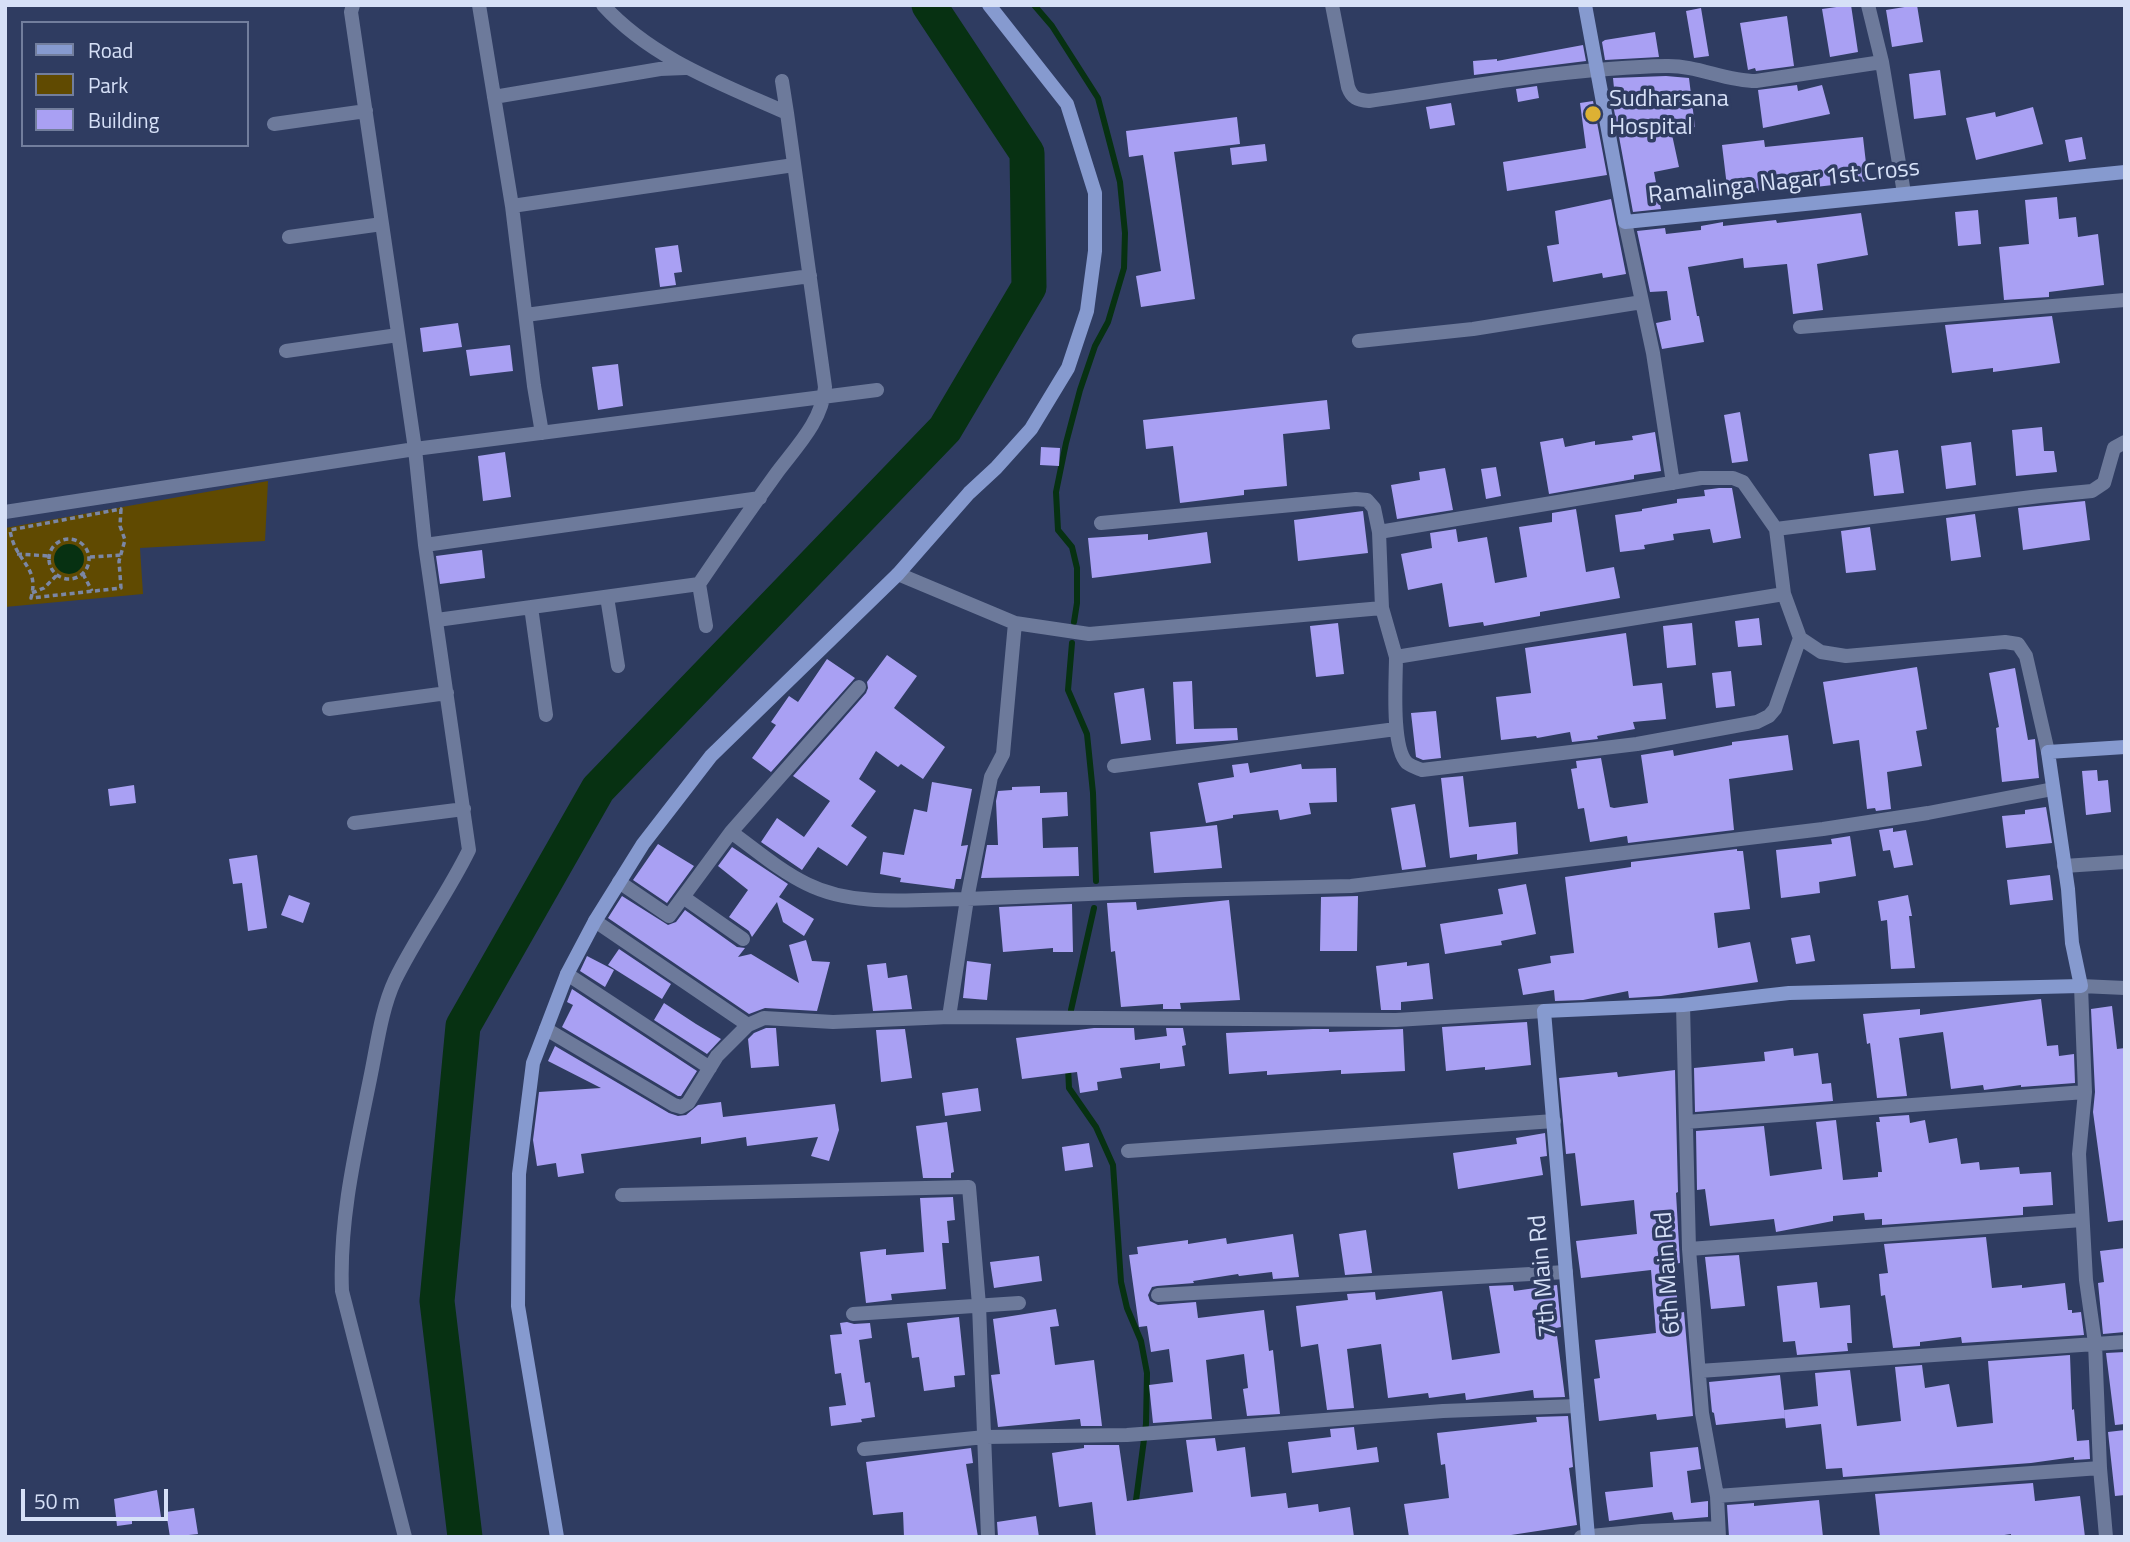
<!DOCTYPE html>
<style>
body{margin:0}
#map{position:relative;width:2130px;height:1542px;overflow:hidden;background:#2f3c61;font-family:"Titillium Web",sans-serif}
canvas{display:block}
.frame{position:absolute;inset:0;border:7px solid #d6e0f7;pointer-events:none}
.legend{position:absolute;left:21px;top:21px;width:228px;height:126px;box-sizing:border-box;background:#2f3c61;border:2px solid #727e9d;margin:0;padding:9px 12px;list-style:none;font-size:21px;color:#d6e0f7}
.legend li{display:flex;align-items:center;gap:14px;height:35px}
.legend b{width:35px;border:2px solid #727e9d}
.scale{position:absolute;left:21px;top:1489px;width:147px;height:32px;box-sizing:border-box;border:4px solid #d6e0f7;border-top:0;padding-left:9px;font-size:21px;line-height:24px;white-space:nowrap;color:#d6e0f7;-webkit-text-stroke:5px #2f3c61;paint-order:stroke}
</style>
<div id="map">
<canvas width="2130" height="1542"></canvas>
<div class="frame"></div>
<ul class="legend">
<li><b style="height:9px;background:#869acf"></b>Road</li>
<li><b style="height:19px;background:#604a01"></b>Park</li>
<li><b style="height:19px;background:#a9a0f3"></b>Building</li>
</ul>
<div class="scale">50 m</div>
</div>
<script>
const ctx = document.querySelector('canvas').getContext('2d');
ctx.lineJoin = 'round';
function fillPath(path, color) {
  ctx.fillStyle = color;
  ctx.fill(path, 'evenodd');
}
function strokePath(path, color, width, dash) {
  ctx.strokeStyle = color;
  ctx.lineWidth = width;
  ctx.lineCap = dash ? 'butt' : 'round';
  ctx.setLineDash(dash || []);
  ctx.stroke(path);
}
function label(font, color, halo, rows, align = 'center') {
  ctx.font = font + ' "Titillium Web",sans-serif';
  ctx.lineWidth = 7;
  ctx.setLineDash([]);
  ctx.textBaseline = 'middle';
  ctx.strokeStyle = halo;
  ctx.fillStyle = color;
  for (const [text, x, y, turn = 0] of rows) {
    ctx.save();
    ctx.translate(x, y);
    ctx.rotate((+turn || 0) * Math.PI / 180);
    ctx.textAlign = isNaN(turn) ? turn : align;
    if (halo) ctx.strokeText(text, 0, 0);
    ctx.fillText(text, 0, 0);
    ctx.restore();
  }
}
const green = new Path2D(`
 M268,481l-3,60 -125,7 3,46 -138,13v-79z`);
const water = new Path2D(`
 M54 559a15 15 0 1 1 30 0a15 15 0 1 1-30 0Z`);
const stream = new Path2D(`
 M1034,5l18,21 46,72 22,84 5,51 -1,35 -16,54 -13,24 -15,44 -14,53 -10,49 2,38 14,17 5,21v35l-3,19
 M1072,643l-4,47 19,44 6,59 3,88
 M1071,1010l23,-102
 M1068,1067l1,21 27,39 17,38 8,117 6,26 14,33 6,32 -1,51 -11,84`);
const river = new Path2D(`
 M465,1537l-28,-236 26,-275 135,-237 347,-360 84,-142 -2,-134 -98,-148`);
const building = new Path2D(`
 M1851,5l7,47 -28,5 -8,-48z
 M1917,5l6,37 -31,5 -6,-37z
 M1701,8l8,48 -15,2 -8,-47z
 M1787,16l7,50 -38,5 -1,-3 -7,2 -8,-47z
 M1655,32l4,25 -54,3 -3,-18 3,-2z
 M1583,45l3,16 -112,14 -1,-14 24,-2v2z
 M1940,70l6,45 -32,4 -5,-45z
 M1666,76l23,2 6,49 -24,3 8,37 -25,5 7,37 -28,3 -21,-113 3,-1 -2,-20z
 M1797,85l1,6 24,-6 8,29 -67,14 -5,-38z
 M1537,86l2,12 -21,4 -2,-13z
 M1593,101l14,74 -100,16 -4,-29 83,-14 -6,-45z
 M1451,103l4,22 -25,4 -4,-22z
 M2033,107l10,37 -67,16 -10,-42 29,-6 1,5z
 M1237,117l3,27 -66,8 21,147 -54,8 -5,-31 25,-5 -18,-116 -14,2 -3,-26z
 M1863,137l5,44 -70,8 -1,-4 -69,10 -6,-50 42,-5 1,7z
 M2082,137l4,22 -17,3 -4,-22z
 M1265,144l2,17 -35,4 -2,-17z
 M2057,197l2,22 17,-2 2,20 20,-3 6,51 -55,7v5l-45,3 -5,-53 30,-3 -4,-44z
 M1611,199l15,75 -23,4 -1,-5 -49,9 -6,-36 12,-2 -4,-33z
 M1978,210l3,34 -23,2 -3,-34z
 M1861,213l7,42 -51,9 6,46 -30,4 -6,-50 -43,4 -1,-10 -55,9 9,49h2l5,26 -42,7 -6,-26 15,-3 -4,-29 -17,1 -13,-61 28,-3 1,6 35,-4v-4l22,-4v4l53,-6 1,3z
 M678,245l4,27 -8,1 2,12 -16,2 -5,-39z
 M2052,316l8,47 -67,9v-4l-41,5 -7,-48z
 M458,323l4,24 -39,5 -3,-24z
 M510,345l3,26 -43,5 -4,-26z
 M618,364l5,42 -25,4 -6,-43z
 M1327,400l3,29 -47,5 4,52 -43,4v5l-64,8 -7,-57 -27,3 -3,-29z
 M1740,412l8,49 -16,2 -8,-48z
 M2042,427l2,24h10l3,21 -41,4 -4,-46z
 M1655,432l6,39 -27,4v4l-85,15 -9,-52 23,-4 2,9 30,-6v4l38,-5 -1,-4z
 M1971,442l5,43 -30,4 -5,-43z
 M1041,447l19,1 -1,18 -19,-1z
 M1898,450l6,43 -30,3 -5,-42z
 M505,452l6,45 -28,4 -5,-45z
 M1496,467l5,29 -15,3 -5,-30z
 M1445,468l8,42 -56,9 -6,-34 29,-5 -1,-8z
 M1719,488h13l9,50 -28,5 -3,-14 -37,5 1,6 -30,5 1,4 -25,3 -5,-37 27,-4v-2l35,-6v-4l28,-3 -1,-6z
 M2085,501l5,39 -67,10 -5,-42z
 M1576,509l10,63 28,-5 6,31 -80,14v4l-56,10 -1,-4 -34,5 -7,-44 -34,7 -7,-36 31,-6 -2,-15 26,-4 2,13 29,-5 8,46 32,-6 -8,-50 33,-5v-9z
 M1363,511l5,42 -70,8 -4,-41z
 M1975,514l6,43 -30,4 -5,-43z
 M1870,527l6,43 -30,3 -5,-42z
 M1207,532l4,31 -119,15 -4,-40 60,-4v6z
 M482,550l3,28 -45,6 -4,-28z
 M1759,618l3,27 -24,2 -3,-26z
 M1338,623l6,51 -28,3 -6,-51z
 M1692,623l4,42 -29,3 -4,-42z
 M1626,633l7,53 29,-3 4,36 -33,3 2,7 -38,7 1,3 -26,3 -2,-10 -33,6 -1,-2 -35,4 -5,-43 35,-4 -6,-45z
 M887,655l30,21 -23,32 51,39 -22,32 -22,-15 -3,3 -22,-16 -17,28 17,12 -25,35 16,11 -20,29 -29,-19 -16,23 -41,-28 16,-24 27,19 26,-36 -37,-25 73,-83 2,-5 -1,-6z
 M827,659l28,19 -84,94 -19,-14 24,-33 -5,-3 18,-26 9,6z
 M1917,667l10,62 -11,2 6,35 -35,6 4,37 -15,2 -1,-3 -8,1 -8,-69 -26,4 -10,-62z
 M2015,668l13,72 7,-1 4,39 -37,4 -6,-54 3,-1 -10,-54z
 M1731,671l4,35 -19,2 -4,-35z
 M1192,681l2,48 43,-1 1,12 -62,4 -3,-62z
 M1144,688l7,52 -30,4 -7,-51z
 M1436,711l5,47 -18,2 -7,-3 -5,-44z
 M1788,735l5,35 -64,9 5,51 -106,13 -1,-7 -37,6 -6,-34 -6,1 -7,-40 6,-1 -1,-7 25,-3 9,49 4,1 34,-5 -7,-48 32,-5 1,6 58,-11v-3z
 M1248,763l2,10 51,-9 1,5 34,-1 1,34 -28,1 2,11 -31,6 -2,-10 -45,5v3l-27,5 -8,-40 36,-6 -2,-12z
 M2097,770l1,11 10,-1 3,32 -25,3 -4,-44z
 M1463,776l6,51 47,-5 2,32 -41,6v-6l-27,4 -9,-80z
 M932,782l40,7 -11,57 7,-1 -7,34h-5l-2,10 -54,-7 1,-4 -21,-4 3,-22 21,3 10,-46 13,3z
 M134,785l2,18 -26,3 -2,-17z
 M1040,786v7l27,-1 1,24 -26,2 1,30 35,-1 1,29 -98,2 6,-33h11l-2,-44 2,-10 14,-1v-3z
 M1415,804l11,63 -24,3 -11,-62z
 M2046,807l6,36 -46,5 -4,-32 23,-2v-4z
 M1217,825l5,43 -68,5 -4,-41z
 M1893,828v4l13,-2 7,35 -19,3 -4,-18 -7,1 -4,-21z
 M1850,836l6,40 -37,6 1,11 -39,5 -5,-48 56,-6 -1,-5z
 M658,844l36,22 -27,37 -34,-23z
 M732,847l56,37 -9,13 35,22 -10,17 -21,-14 -6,-20 -25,35 -3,-6 -20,-14 19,-27 -30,-24z
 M1737,849v2h6l7,58 -36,4 4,35 32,-6 8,40 -97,14 -32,2 -1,-7 -45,9 -28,1 -1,-11 -31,5 -5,-26 33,-6 -1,-7 24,-3 -9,-76 66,-10v-5z
 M257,855l10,73 -19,3 -6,-48 -9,1 -4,-25z
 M2050,875l3,25 -43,5 -3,-25z
 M1526,884l10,50 -35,7 1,4 -57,9 -5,-30 63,-10 -5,-25z
 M289,895l21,8 -7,20 -22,-8z
 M1908,895l4,21h-3l6,52 -24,1 -4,-49 -6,1 -3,-20z
 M622,896l46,29 8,-3 9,-12 52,37 8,1 -7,9 13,-3 48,29 -10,-38 17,-5 6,21 18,1 -13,49 -52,-3 -16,6 -141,-96z
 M1358,896l-1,55h-37l1,-54z
 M1229,900l11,100 -60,3 1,6h-18v-5l-42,3 -6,-56 -4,1 -4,-49 29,-1 1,8z
 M1072,904l1,48h-20v-4l-50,4 -4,-45z
 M1810,935l5,26 -19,3 -5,-26z
 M619,949l52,35 -9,15 -54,-34z
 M587,956l27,14 -9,17 -25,-16z
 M967,961l24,3 -4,36 -24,-2z
 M1407,962v4l22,-3 4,36 -32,3v8h-20l-5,-44z
 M886,963l2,15 19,-3 5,34 -39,2 -6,-46z
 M572,989l125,82 -16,25h-3l-116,-69 11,-22 -6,-3z
 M2041,999l6,47 11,-1 1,11 15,-2 1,29 -54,4v-2l-37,5 -1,-5 -32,4 -8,-57 -44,6 8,58 -30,2 -7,-55 -3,1 -4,-30 57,-5v6z
 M664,1003l32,21 25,15 -14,15 -53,-34z
 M2112,1006l5,43 8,-1v172l-17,2 -15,-110 2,-20 -4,-83z
 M1527,1022l4,43 -46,5v-3l-39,4 -4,-44z
 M766,1028h10l3,38 -28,2 -3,-29 6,-6z
 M1094,1028h40l1,12 32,-4 -1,-8h17l3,17 -4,1 3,20 -25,3v-6l-40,5 2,10 -25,4 1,8 -18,3 -3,-21 -55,7 -6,-41z
 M905,1029l7,49 -31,4 -5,-52z
 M1313,1029h16v3l74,-3 2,42 -64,3v-4l-74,5v-4l-38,3 -3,-41z
 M555,1046l114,67 9,3 8,-1 12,-10 23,-3 2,15 112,-13 4,26 -10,31 -18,-5 7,-19 -71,9 -1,-9 -45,7v-7l-120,17 3,19 -26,4 -2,-14 -19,3 -4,-26 6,-48 62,-4 -53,-27z
 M1793,1048l1,8 24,-3 4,31 9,-1 2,18 -138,11 -1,-44 71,-7 -1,-9z
 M1675,1070l3,122 -2,1 4,70 -7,1 6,49 5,-1 9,104 -36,4 -1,-6 -57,7 -5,-42 6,-1 -5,-38 61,-7 -5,-63 -70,8 -5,-37 61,-7 -3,-34 -53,6 -6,-53 -9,1 -7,-76 58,-6 1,5z
 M978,1088l3,23 -36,5 -3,-23z
 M1909,1115l1,8 15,-3 4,23 28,-5 4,26 18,-2 1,8 39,-3 1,7 31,-2 2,33 -30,2v8l-141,10v-6l-17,1 -1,-7 -31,3v5l-57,11 -2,-13 -64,7 -5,-37 -8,1 -1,-59 68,-5 6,50 52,-7 -6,-47 20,-2 7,60 35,-3v-5h4l-6,-50h4l-1,-5z
 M947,1122l7,50 -3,1v5h-28l-7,-52z
 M1545,1133l2,23 -7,1 3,18 -85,14 -5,-36 64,-9 -1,-6z
 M1089,1143l4,24 -28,4 -3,-24z
 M953,1197l2,23 -8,1 2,22h-7l4,46 -55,5 1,6 -26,3 -6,-51 26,-3v6l38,-3 -4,-54z
 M1366,1230l6,43 -27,2 -6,-41z
 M1293,1234l6,43 -26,2 -1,-7 -33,4 -1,-2 -45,7 1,2 -37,3 -5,1 -4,8 2,6 8,4 38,-3 2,16 66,-8 5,41 4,-1 7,64 -33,2 -4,-27 5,-1 -4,-34 -38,6 6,59 -59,4 -4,-38 24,-3 -4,-33 -18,3 -4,-26 -8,1 -10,-72 9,-1 -1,-7 51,-7v4l38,-6 1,6z
 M1986,1237l6,51 30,-3v3l43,-5 3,27h4v3l9,-1 3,23 -122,8 -1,-6 -41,5v4l-27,2 -8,-53 -4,1 -2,-22 9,-1 -4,-29z
 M2125,1248v84l-22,2 -5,-51 6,-1 -4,-31z
 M1739,1255l6,51 -34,3 -6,-52z
 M1039,1256l3,25 -48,7 -4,-26z
 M1817,1282l3,26 30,-3 2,38h-5l1,8 -51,4 -2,-14 -12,1 -6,-56z
 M1513,1285l1,6 43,-6 4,42 -5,1 9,69 -31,1 -1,-8 -67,10 -1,-7 -36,5 -1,-5 -40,5 -7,-54 -34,5 7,59 -27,2 -9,-66 -17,3 -5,-41 52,-6 -1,-6 28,-2 1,8 66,-9 10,69 48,-7 -11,-67z
 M1056,1309l3,17 -9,1 5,38 39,-5 8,66h-21l-1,-7 -82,8 -7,-52 9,-1 -7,-55z
 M959,1317l6,58 -11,1 1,11 -31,4 -5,-34 -7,1 -5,-35z
 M847,1322l7,2 16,-1 2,15 -13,2 6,43 5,-1 5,35 -14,2 1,3 -31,4 -2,-19 17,-2 -5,-32 -6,1 -5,-39 12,-1 -2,-11z
 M2125,1352v72l-10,1 -9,-72z
 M2070,1355l2,55 2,-1 3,32 12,-1 1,19 -16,1v-3l-43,6 -188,14 -1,-9 -16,1 -5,-45 -35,4 -2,-18 34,-4 -3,-33 35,-3 7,56 44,-5 -6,-54 27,-2 3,23 24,-4 8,43 36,-4 -5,-62z
 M1780,1375l5,43 -69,7 -2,-12 -2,-1 -3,-30z
 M1568,1416l5,51 -4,1 8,57 -79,12h-89l-5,-33 45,-6 -4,-34 -4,1 -4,-32 100,-11 -1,-5z
 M1354,1427l3,23 20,-3 2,15 -87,11 -4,-31 43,-5 -1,-8z
 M2125,1430v65l-10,1 -7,-64z
 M1215,1438l2,13 28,-4 6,50 35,-4 2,15 30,-4 1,8 31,-5 4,30h-258l-4,-35 -33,5 -7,-54 32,-5v-3h35l8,56 66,-9 -7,-52z
 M1698,1447l3,22 -14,2 4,32 17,-2v16l-34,3 -2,-8 -63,9 -4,-29 48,-5 -3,-35z
 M971,1448l2,15 -7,1 12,73h-74l-1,-25 -30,3 -7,-53z
 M2033,1483l2,18 45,-5 5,41h-74v-3l-20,3h-111l-5,-43z
 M157,1490l4,27 -29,4v3l-15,2 -3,-27z
 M1819,1500l4,37h-94l-2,-32 27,-2v3z
 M194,1508l4,26 -28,3 -4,-25z
 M1036,1516l3,21h-41l-1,-15z`);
const path = new Path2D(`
 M121,509l-1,17 5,14 -6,21 2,27 -90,10c9,-33 -16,-35 -21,-68z
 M49 559a20 20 0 1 1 40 0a20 20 0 1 1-40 0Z
 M17,554l32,2
 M90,557l32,-2
 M83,574l9,17
 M32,593l12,-5 13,-13`);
const street = new Path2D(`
 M353,5l-2,7 64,437 10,96 44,305c-22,45 -52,85 -74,130 -14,30 -18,66 -25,99 -14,69 -31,140 -28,212l63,246
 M479,5l33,201 22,180 8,47
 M603,5c49,54 119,79 184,108l38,274c-3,35 -29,60 -49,87 -26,36 -52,73 -77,110l7,42
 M1332,5l16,82c4,11 9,13 21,14 99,-14 198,-33 297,-35 31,-1 59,15 90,15l126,-19
 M1868,5l14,57 22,131
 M782,81l5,32
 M494,97l166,-28 25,-1
 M274,124l92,-13
 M512,206l282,-41
 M1625,222l28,131 20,130
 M289,237l93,-13
 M526,315l284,-39
 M1800,327l325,-27
 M1359,341l114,-12 169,-27
 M286,351l112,-16
 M5,512l410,-63 462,-59
 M1101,523l255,-24 11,1 7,8 5,24 322,-54h32l10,4 33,47 8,65 16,44 21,14 25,4 159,-14 13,2 8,12 22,96
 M1776,529l264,-33 52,-5 12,-8 10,-35 11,-6
 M1379,532l3,76
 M425,545l335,-47
 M898,574l117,49 74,11 293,-26 14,49 388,-63
 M607,597l11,69
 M531,607l15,108
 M437,620l262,-36
 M1015,623l-12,131 -12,23 -24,122 218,-9 166,-4 472,-57 105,-16 125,-24
 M1396,657c0,22 -5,90 11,106 4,3 10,5 15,7l215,-26 120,-22 12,-6 6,-7 25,-71
 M329,709l118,-16
 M1114,766l282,-37
 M354,823l110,-14
 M731,832l128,-145
 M2064,866l61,-4
 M619,882l50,34 14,-19 60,42
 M683,897l48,-65c25,18 49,39 76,52 48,24 109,15 160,15l-18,118
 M595,921l153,104
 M567,974l143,94
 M1683,1005l6,244 13,164 15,83 2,41
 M546,1029l128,76 7,2 7,-4 29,-47 31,-31 16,-7 69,4 116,-5 447,3 148,-9
 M1686,1122l399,-30
 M1128,1151l426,-30
 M622,1195l347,-8 10,118 9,232
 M1689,1249l393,-29
 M1158,1295l408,-23
 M853,1314l166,-11
 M1699,1371l426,-29
 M864,1449l121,-12 142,-2 316,-24 134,-5
 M1717,1496l383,-28
 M1581,1537l61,-6 76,-3
 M2106,1537l-6,-69 -5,-125 -9,-63 -7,-126 6,-62 -4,-106 44,2`);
const secondary = new Path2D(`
 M1585,5l40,217 500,-50
 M557,1537l-39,-231 1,-132 14,-111 34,-89 28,-53 48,-77 68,-88 187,-182 71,-81 27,-25 35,-39 37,-61 19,-57 8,-60v-58l-28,-89 -78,-99
 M1588,1537l-44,-526 139,-6 106,-12 292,-7 -9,-43 -4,-54 -20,-137 77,-5`);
const markers = [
 [1593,114,9,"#ddb133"]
];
const poiNames = [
 ["Sudharsana",1609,100],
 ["Hospital",1609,128]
];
const streetNames = [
 ["Ramalinga Nagar 1st Cross",1784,183,-6],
 ["6th Main Rd",1669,1273,-94],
 ["7th Main Rd",1544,1276,-95]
];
fillPath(green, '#604a01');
fillPath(water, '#073112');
strokePath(stream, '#073112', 6);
strokePath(river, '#073112', 35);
fillPath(building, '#a9a0f3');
strokePath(path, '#7b87a5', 3.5, [5, 3.5]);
strokePath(street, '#6d7a9b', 14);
strokePath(secondary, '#869acf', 14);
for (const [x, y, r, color] of markers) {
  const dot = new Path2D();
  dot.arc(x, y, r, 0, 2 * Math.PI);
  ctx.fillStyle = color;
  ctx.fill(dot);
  strokePath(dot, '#2f3c61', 2.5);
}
label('24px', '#d6e0f7', '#2f3c61', poiNames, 'left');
label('24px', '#d6e0f7', '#2f3c61', streetNames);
</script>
